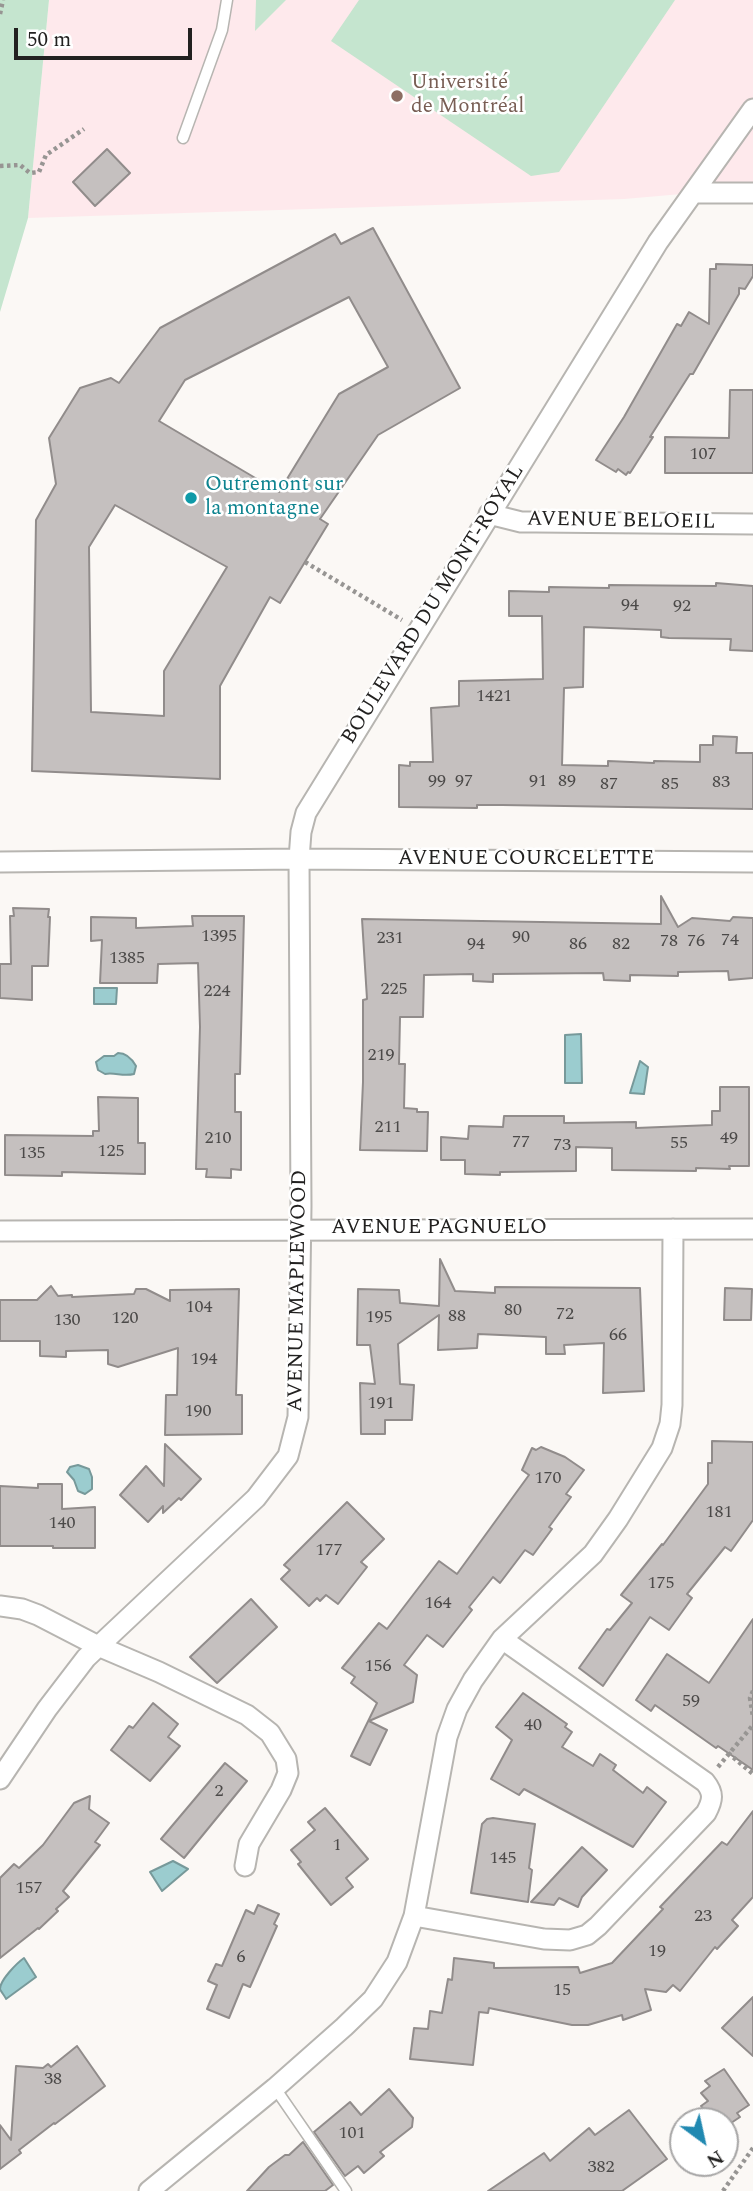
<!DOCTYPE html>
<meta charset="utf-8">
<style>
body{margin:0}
#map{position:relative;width:753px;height:2191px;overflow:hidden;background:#fbf8f5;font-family:Spectral,serif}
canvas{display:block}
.north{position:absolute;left:669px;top:2107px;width:70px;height:70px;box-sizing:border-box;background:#fff;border:2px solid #a7a6a6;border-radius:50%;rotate:147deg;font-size:19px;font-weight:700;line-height:28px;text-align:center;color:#222120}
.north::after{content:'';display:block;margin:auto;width:24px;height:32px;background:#2189b1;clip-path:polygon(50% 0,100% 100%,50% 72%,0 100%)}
.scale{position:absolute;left:14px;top:28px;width:178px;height:32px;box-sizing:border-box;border:4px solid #222120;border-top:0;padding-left:9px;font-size:21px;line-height:24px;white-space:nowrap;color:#222120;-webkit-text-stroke:5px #fff;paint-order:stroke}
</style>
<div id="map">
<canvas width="753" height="2191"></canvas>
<div class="north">N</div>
<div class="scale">50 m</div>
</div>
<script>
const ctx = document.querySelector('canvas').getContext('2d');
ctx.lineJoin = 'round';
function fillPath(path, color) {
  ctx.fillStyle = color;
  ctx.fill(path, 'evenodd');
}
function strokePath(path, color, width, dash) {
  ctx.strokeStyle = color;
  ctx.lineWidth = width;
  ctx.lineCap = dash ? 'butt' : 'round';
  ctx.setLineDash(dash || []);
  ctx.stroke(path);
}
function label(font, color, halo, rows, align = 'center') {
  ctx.font = font + ' Spectral,serif';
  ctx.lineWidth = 5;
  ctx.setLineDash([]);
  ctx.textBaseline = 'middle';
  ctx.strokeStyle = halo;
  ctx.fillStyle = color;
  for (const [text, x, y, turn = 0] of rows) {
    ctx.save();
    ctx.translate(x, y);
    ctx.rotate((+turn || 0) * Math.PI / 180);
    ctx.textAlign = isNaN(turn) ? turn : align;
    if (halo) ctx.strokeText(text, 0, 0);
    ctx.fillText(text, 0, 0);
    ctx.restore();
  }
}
const education = new Path2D(`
 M49,0h704v191l-60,2 -69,6 -596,19z`);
const green = new Path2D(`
 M0,0h49l-21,218 -28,94z
 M256,0h30l-31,31z
 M359,0h316l-116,172 -28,4 -200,-135z`);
const water = new Path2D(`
 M94,988h23l-1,16h-22z
 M581,1034l1,49h-17v-48z
 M118,1053c8,0 14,6 18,13l-2,8c-11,3 -19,-2 -29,0l-7,-4 -2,-8 8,-6h10z
 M640,1061l8,6 -4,27 -14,-1z
 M78,1465l11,4 3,8v12l-7,5 -7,-3 -4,-11 -7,-8 3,-5z
 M173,1861l15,8 -26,22 -12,-19z
 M24,1958l12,19 -30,22c0,-1 -6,-9 -6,-10 0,-9 17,-26 24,-31z`);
const building = new Path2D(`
 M107,149l23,24 -35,33 -22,-24z
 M373,228l87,160 -82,47 -58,84 8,5 -48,79 -10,-6 -50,89v93l-188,-8 4,-251 20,-36 -7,-46 31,-50 31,-10 8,5 41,-55 175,-94 6,10zM349,297l39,70 -49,27 -60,98 -120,-71 26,-41zM115,505l112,62 -63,104v45l-73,-4 -2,-165z
 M716,264l37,1v11l-8,13 -6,-1v6l-46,80h-3l-40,63h3l-23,36 -2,-1 -2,3 -8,-6 -2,3 -20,-12 28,-43 53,-93 4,2 8,-14 20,12 1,-55h6z
 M730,390h23v83h-88v-36l64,1z
 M716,583l37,3v65l-23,-1 1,-11 -62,-1 -8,-1v-7l-77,-3 -1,60 -19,1 -2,77 46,1v-5l46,2v-2l46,1v-17h13v-9l24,1 -1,16h17v56l-251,-4h-25v3l-78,-1v-42l11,1v-4h23l-2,-54 28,-2v-25l84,-2 -1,-63h-33v-25l40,1v-5l60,1v-3l107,1z
 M661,896l17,31 14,-9 38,3 3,-4 20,1v60l-24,2 -1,-9 -50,1v4l-48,-1v6l-26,-1 -1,-7 -110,1v8l-20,-1v-7l-49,1 -1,42h-23l-1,47h6l-1,44 13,1v3h11l-1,39 -67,-1 3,-68v-82l4,-1 -5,-80 299,5z
 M13,908l36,1 -1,8h2l-2,49h-16v34l-32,-2v-34h11l-1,-48h4z
 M192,916h52l-4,158h-5v38h6v58l-10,-1v9l-25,-1 1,-8h-11l4,-142 -2,-64 -40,1 -1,19h-57l2,-43 -11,1v-24l45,1v10l57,-2z
 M720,1087h29v79h-20l1,3 -34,-1v3l-84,-1v-22l-36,-1v24l-76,1v3l-35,-1v-14h-24v-23l27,2 1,-13 34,1 1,-11h60v7l72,-1v6l76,-3v-14h8z
 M98,1097l40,1v45h7v31l-83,-2v4l-57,-1v-40l88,1v-5h6z
 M440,1259l15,32 40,2v-6l145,1 4,103 -41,2 1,-50 -40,2 1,9h-19v-17l-68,-3 -1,14 -39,2 1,-35 -41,29 2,40 14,1 -2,35h-27v14h-24l-1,-51 15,1 -5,-39h-13l1,-56 41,1 1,13 39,3z
 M51,1286l7,10 14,-1v2l62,-3 2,-5h10l24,12v-11l69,-1 -3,106h6v39l-77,1 1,-40h11l1,-47 -60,19 -10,-3v-14l-42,1v6l-26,-1v-15h-40v-41h37z
 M725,1288l27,1 -1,31h-27z
 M712,1441l41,1v78l-22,31 -6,-4 -38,47 5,4 -23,32 -19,-13 -47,69 -24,-18 28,-39 3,1 22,-27 -11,-8 41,-51 1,1 45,-61v-21h4z
 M165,1444l36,35 -20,21 -2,-2 -16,15v-7l-15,16 -28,-27 26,-29 18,20z
 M541,1447l24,10 19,13 -18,24 5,3 -22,30 3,2 -19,26 -8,-5 -25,33 -7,-6 -24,30 3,3 -29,37 -16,-12 -23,30 13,10 -4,27 -44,19 18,9 -17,35 -19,-9 26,-53 -26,-20 4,-6 -13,-9 37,-45 8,6 52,-68 18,13 72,-99 -7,-5 10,-22 4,2z
 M38,1484h24v25l33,-2v41h-42v-2h-53v-60l38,2z
 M347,1502l37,37 -23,23 6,5 -29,37 -12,-9 -6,6 -3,-3 -8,8 -28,-27 9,-9 -6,-5z
 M251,1599l26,28 -60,56 -27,-26z
 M753,1619v151l-35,-24 -2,2 -61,-43 -4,6 -15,-11 31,-46 42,29z
 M523,1693l44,31 -2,3 7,5 -10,15 31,19 7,-12 16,11 -3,5 30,23 4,-6 19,15 -33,45 -109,-58 -5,6 -28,-16 21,-39 -16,-13z
 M153,1703l25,21 -10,13 12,9 -30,35 -39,-31 18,-24 4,2z
 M225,1763l22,18 -63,77 -23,-19z
 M90,1796l-1,13 20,14 -14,19 5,3 -37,46 6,6 -13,12 2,2 -19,18 -1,-1 -38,30v-80l14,-14 5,4 24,-23 31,-42z
 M325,1808l43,51 -22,19 7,9 -22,18 -33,-41 3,-2 -10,-12 24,-20 -7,-8z
 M753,1811v86l-21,23 6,6 -21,23 -2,-2 -35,44 -7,-6 -7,7 -21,-3 6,21 -28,10 -1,-5 -34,10h-16l-83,-17 -1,5 -9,-1 -6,53 -63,-6 4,-31 14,1 2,-18 12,2 6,-34 4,1 2,-22 40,5v5l84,-1 2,6 32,-10 51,-54 -3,-2 62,-65 5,3z
 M493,1818l42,6 -6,44 3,2 -4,32 -57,-9 11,-69 5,-5z
 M582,1847l25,23 -25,27 -4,10 -19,-9 -5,7 -23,-3z
 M258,1905l21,9 -5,10 3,2 -27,61 -7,-3 -14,34 -22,-9 10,-24 -9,-4 8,-17 6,2 24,-56 8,4z
 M753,1997v59l-31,-28z
 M77,2046l28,40 -50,38 -1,-1 -35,27 2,3 -21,16v-44l11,15 5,-74 27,2 5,-4 3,3z
 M724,2069l25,36 -12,8 3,4 -15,10v-6h-12l-12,-15 7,-5 -7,-8 9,-7 -5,-5z
 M389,2089l24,29 -1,9 -32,25 4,4 -20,17 -6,-7 -13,10 -31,-44 36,-30 11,13z
 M629,2110l38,49 -45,32h-134l56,-38 6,8 39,-33 6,7z
 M303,2142l30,43 -8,6h-78l22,-24 16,-12h4z`);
const path = new Path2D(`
 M0,14l3,-14
 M0,166l20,-1 10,8 9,-1 7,-17 38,-26
 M305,562l97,58
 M753,1691l-3,7 3,19
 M728,1753l25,21
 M718,1767l35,-42
 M723,2191l30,-43`);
const service = new Path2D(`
 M183,138l39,-108 5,-30
 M275,2088l71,103`);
const minor = new Path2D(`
 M693,193h60
 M489,514l32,8h15l217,2
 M0,862l299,-3 2,-27 5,-19 352,-571 95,-133
 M0,1231l753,-2
 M0,1606l22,3 16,6 60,31 61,26 88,43 23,18 16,26 2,14 -7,17 -32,54 -4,22
 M0,1779l47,-70 39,-51 170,-160 32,-42 10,-39 3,-211 -2,-347 454,3
 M414,1916l130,23 26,1 17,-5 11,-9 108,-113c7,-13 8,-20 -1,-31l-203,-143
 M149,2191l126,-103 69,-61 29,-28 24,-37 17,-46 33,-179 10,-28 16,-29 29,-41 91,-85 25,-35 44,-71 8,-24 2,-19 1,-176`);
const markers = [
 [397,96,7,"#8d6e63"],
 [191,498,7,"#0f9aa8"]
];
const numberNames = [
 ["107",703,455],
 ["94",630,606],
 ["92",682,607],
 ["1421",494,697],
 ["99",437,782],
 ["97",464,782],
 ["91",538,782],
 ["89",567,782],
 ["83",721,783],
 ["87",609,785],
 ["85",670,785],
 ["1395",219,937],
 ["90",521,938],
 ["231",390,939],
 ["74",730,941],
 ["78",669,942],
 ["76",696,942],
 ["94",476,945],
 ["86",578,945],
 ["82",621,945],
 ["1385",127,959],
 ["225",394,990],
 ["224",217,992],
 ["219",381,1056],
 ["211",388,1128],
 ["210",218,1139],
 ["49",729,1139],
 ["77",521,1143],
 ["55",679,1144],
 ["73",562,1146],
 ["125",111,1152],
 ["135",32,1154],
 ["104",199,1308],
 ["80",513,1311],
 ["72",565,1315],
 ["88",457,1317],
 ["195",379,1318],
 ["120",125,1319],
 ["130",67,1321],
 ["66",618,1336],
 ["194",204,1360],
 ["191",381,1404],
 ["190",198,1412],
 ["170",548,1479],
 ["181",719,1513],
 ["140",62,1524],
 ["177",329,1551],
 ["175",661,1584],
 ["164",438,1604],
 ["156",378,1667],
 ["59",691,1702],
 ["40",533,1726],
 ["2",219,1792],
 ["1",337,1846],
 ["145",503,1859],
 ["157",29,1889],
 ["23",703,1917],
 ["19",657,1952],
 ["6",241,1958],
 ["15",562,1991],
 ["38",53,2080],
 ["101",352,2134],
 ["382",601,2168]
];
const educationNames = [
 ["Université",411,84],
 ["de Montréal",411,108]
];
const cultureNames = [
 ["Outremont sur",205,486],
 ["la montagne",205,510]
];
const streetNames = [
 ["AVENUE BELOEIL",621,522,1],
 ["BOULEVARD DU MONT-ROYAL",434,605,-58],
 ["AVENUE COURCELETTE",526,860],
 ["AVENUE PAGNUELO",439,1229],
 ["AVENUE MAPLEWOOD",299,1291,-89]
];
fillPath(education, '#fee9ec');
fillPath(green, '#c5e5cf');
fillPath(water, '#9bcccf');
strokePath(water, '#77999a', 2);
fillPath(building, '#c5c0bf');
strokePath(building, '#918c8b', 2);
strokePath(service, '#b7b5b1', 13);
strokePath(minor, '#b7b5b1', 23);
strokePath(path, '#979593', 4.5, [3.5, 3.5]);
strokePath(service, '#fff', 10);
strokePath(minor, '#fff', 19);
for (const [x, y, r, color] of markers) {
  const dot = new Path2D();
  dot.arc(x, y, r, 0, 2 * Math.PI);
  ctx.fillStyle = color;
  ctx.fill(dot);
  strokePath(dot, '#fff', 2.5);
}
label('18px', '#4b4948', null, numberNames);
label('21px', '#785e54', '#fff', educationNames, 'left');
label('21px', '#0d838f', '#fff', cultureNames, 'left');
label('21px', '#222120', '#fff', streetNames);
</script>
